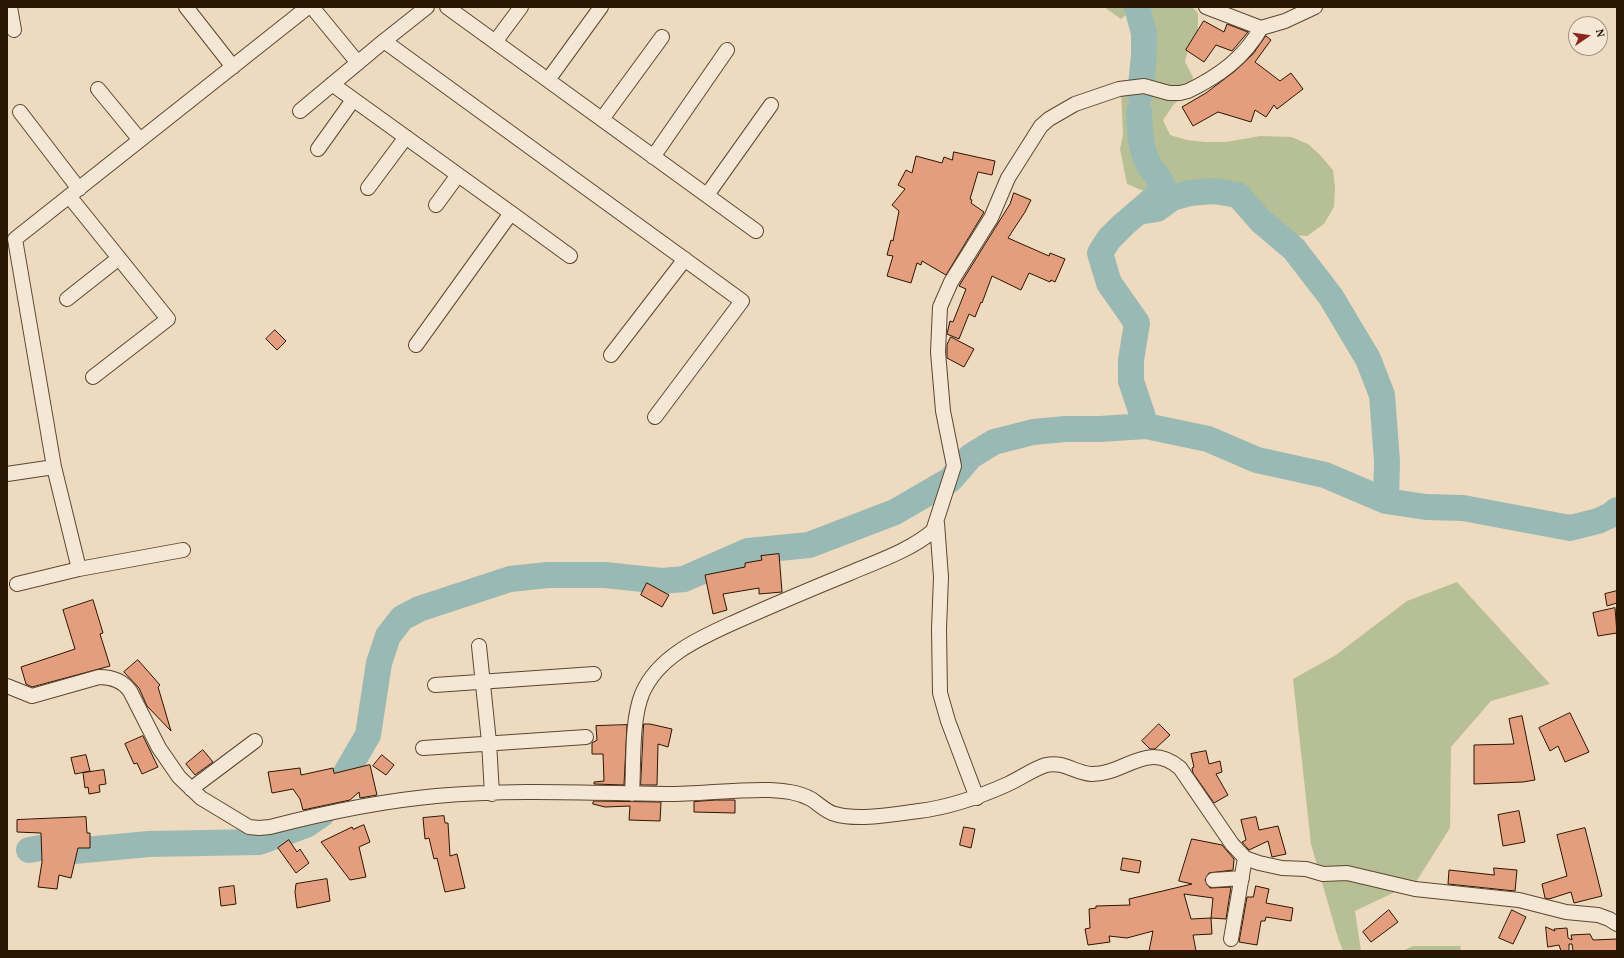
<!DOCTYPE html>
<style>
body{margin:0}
#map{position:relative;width:1624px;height:958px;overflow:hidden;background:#eedabf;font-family:Vollkorn,serif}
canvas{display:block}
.frame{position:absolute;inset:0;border:8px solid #2a1602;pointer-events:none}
.north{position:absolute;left:1568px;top:16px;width:40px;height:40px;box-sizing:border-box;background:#f4e7d5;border:1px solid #a39381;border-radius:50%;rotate:77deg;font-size:11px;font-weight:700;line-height:16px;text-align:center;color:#2a1602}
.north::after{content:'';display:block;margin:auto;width:14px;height:18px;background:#8f2418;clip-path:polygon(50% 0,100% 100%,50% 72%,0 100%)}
</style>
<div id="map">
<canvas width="1624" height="958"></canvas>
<div class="frame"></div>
<div class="north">N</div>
</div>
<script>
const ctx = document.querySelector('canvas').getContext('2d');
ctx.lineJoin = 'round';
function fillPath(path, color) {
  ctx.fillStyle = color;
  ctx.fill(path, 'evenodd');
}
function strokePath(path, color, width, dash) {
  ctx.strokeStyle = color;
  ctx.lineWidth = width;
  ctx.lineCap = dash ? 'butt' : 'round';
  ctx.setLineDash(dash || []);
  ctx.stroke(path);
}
const green = new Path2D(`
 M1104,7h32l-15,12z
 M1137,7h55l6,6v18l-9,15 -4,16 8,15 -5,17 -14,10 -11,16 7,15 17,5 18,2h21l34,-6 31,1 17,7 12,11 13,15 2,18 -1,19 -10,17 -17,12 -17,-1 -14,-11 -23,-25 -14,-10 -32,-10 -19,2 -16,9 -9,-3 -19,4 -17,-7 -7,-35 3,-15 -2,-42 19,7 1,-9 9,-13 6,-15 -9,-15z
 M1457,582l93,102 -59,17 -40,46 -1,81 -34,54 -61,29 6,40h-18l-5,-13 -27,-94 -18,-165 43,-24 71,-54z
 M1413,946h48l-1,5h-58z`);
const river = new Path2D(`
 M1137,7l7,26v22l-4,40
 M1139,112c1,17 1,35 9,51 4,9 12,14 15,24l-5,8 -35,30 -14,14 -9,14 9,30 28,40 -6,37v21l15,45
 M1138,212l19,-3 15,-11 18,-5 24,-2 24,4 23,26 33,28 37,48 37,62 14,36 5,66 -1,40
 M29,850l22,-4 12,6 86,-8 110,-2 47,-17 16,-11 46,-79 11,-72 9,-27 14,-18 17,-9 91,-30 38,-4h57l57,6 22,-2 64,-28 61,-6 86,-33 55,-32 21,-24 23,-14 39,-10 32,-3h35l46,-3 62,13 49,21 68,15 61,26 40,6 37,1 107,20 28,-7 13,-6 6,-5`);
const building = new Path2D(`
 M1204,21l20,11 3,-8 21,8 -16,19 -16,-6 -12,17 -18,-12z
 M1266,36l5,4 -16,22 25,19 11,-8 12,16 -26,20 -3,-4 -8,12 -11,-7 -4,12 -33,-10 -25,14 -11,-19 24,-14 29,-22 18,-17z
 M954,152l41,9 -3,14 -14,-3 -8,27 2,1 -1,3 13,9 -1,2 -37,61 -24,-14 -1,4 -4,-2 -6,20 -24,-7 6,-20 -6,-1 4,-15 2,1 6,-30 -7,-6 13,-16 -7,-4 8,-15 6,3 4,-17 26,7 2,-6 8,3z
 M1014,193l17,7 -6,12 -17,26 41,18 1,-3 15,6 -10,23 -4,-2 -1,2 -21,-9 -8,17 -29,-14 -10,27 -1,-1 -6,15 -6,-3 -10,25 -12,-5 3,-13 3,1 13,-33 -7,-3 51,-82z
 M275,330l11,11 -9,9 -11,-11z
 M951,337l23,12 -10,18 -17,-9v-13z
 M779,554l3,38 -23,2v-6l-36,6 4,16 -14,4 -8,-39 40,-8v-4l17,-3 -1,-4z
 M647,583l22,12 -7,12 -21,-12z
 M1617,591v12l-10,3 -2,-12z
 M93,600l10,33 -3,1 10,32 -78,21 -6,-3 -5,-17 54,-18 -12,-39z
 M1615,608l2,25 -19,3 -5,-23z
 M138,660l22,25 -2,2 13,44 -24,-25 -8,-18 -15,-16z
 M1570,713l19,39 -24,10 -7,-16 -8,5 -11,-23z
 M1522,716l13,64 -12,2 -49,2v-39l40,-1 -5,-25z
 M644,724h6l22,5 -4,18 -10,-3 -1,41h-16z
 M1159,724l11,11 -15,14h-5l-8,-8z
 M627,725l-3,60 -30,-1v-2l10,-1 -1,-27h-11v-11l5,-3 -1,-14z
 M143,736l15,31 -16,7 -5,-11 -3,1 -9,-20z
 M203,750l10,12 -18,13 -9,-11z
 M1206,751l3,13 11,-3 2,11 -6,2 12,21 -14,8 -21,-30 -1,-5 2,-1 -3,-13z
 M86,755l4,16 -15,3 -4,-16z
 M382,755l12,10 -8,10 -13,-9z
 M370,765l7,30 -17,3 -1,-6 -9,8 -47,10 -3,-11 -7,-10 -21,4 -4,-21 32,-4 1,7 32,-7 1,5z
 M104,770l2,14 -7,1 1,7 -11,2 -1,-7 -3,1 -2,-15z
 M716,800h19v13l-41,-1v-10z
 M594,801l67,1 -1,19 -31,-1 1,-14 -25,1 -12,-3z
 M1519,811l6,31 -22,4 -5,-31z
 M444,816l1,7h3l2,33 7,-2 8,34 -20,4 -8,-34 -3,1 -5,-21 -4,1 -2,-21z
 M86,817l1,16h3v15h-12l-7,30 -12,-3 -2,14 -19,-2 4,-25 -1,-29 -24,-1v-12z
 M1256,817l3,13 19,-4 8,28 -14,3 -4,-16 -19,9 -7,-8 4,-2 -5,-20z
 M364,825l6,17 -11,5 7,30 -16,3 -29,-38 31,-15 1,2z
 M964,827l11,2 -4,19 -11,-3z
 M1585,828l17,68 -28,7 -3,-11 -22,7 -4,-1 -3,-14 25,-8 -10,-41z
 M1192,839l30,6 12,14 -1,11 -24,3 -4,7 5,8 21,-1 -5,32 -15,-1 2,-20 -29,-4 7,25 20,-1 1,16 -19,1 3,16h-47l4,-20 -26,7 -18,-2 1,6 -22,3 -3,-16 5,-1 -1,-19 7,-1v-2l34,-1 -1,-6 63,-15 -13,-3z
 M289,840l8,12 3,-3 9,14 -13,10 -18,-25z
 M1123,858l18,3 -2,12 -18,-3z
 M1494,868l23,2 -2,21 -67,-7 1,-14 45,5z
 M327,879l3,22 -33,7 -2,-16 1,-8z
 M234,886l2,18 -15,2 -2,-18z
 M1256,886l13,3 -3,14 27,5 -2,13 -25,-4 -1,4h-4l-4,24 -18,-3 8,-45h6z
 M1389,910l9,12 -27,20 -8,-10z
 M1512,910l14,7 -13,27 -14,-6z
 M1546,927l9,4 -1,-2 13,-1 1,10 4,2 -1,-5 19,-1 3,6 24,-1v12h-44l-1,-7h-3v7h-8l-2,-6 -11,2z`);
const street = new Path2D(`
 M10,7l4,23
 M186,7l47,60
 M312,7l46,56
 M447,7l309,224
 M1206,7l55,21 24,-7 30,-14
 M384,41l43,-34
 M495,42l26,-35
 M548,80l53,-73
 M332,84l179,129 -95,132
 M98,89l42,51
 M300,111l84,-70 358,260 -87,116
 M20,112l59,77
 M602,119l60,-82
 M318,149l35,-49
 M653,157l74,-107
 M368,188l38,-51
 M707,195l64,-90
 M69,196l99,123 -75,58
 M436,205l22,-30
 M511,213l59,43
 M67,299l52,-41
 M611,355l74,-96
 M54,467l-39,-228 293,-232
 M7,474l47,-7 25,102 104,-19
 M937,523l4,54 -2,52 1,64 8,28 29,77
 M17,584l62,-15
 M479,646l10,96 3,52
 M435,685l159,-11
 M7,686l25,10 67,-19c13,0 24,4 31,14l29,57 20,29 22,21 48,29 10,1 11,-1c54,-14 111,-26 166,-31 77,-7 154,-3 231,-2 34,0 69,-5 103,-4 15,1 28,2 41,9 8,5 15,13 24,15 23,7 60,0 84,-3 32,-4 60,-14 89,-27 13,-6 25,-15 38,-19 18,-4 29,8 45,9 34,1 55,-34 89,-6l52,76 13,14 14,5 23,5 24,1 17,5 24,-1 68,16 104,11 47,12 32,3 11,4 8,5
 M423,748l163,-11
 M191,789l64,-48
 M632,794c2,-30 -1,-72 10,-100 16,-38 58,-56 93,-72 38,-17 76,-33 115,-49 28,-12 59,-22 83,-42l21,-65 -11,-55 -5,-59 2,-45 11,-25 40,-64 17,-40 33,-52 8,-7 26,-15 44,-15 25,-3 25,7h11l8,-2c31,-15 56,-33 73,-63
 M1213,880l29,-2
 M1231,939l14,-81`);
fillPath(green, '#b6c094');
strokePath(river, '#99bab4', 26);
fillPath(building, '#e59e7d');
strokePath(building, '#2a1602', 1);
strokePath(street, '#5b4731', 16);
strokePath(street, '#f4e7d5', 14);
</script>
